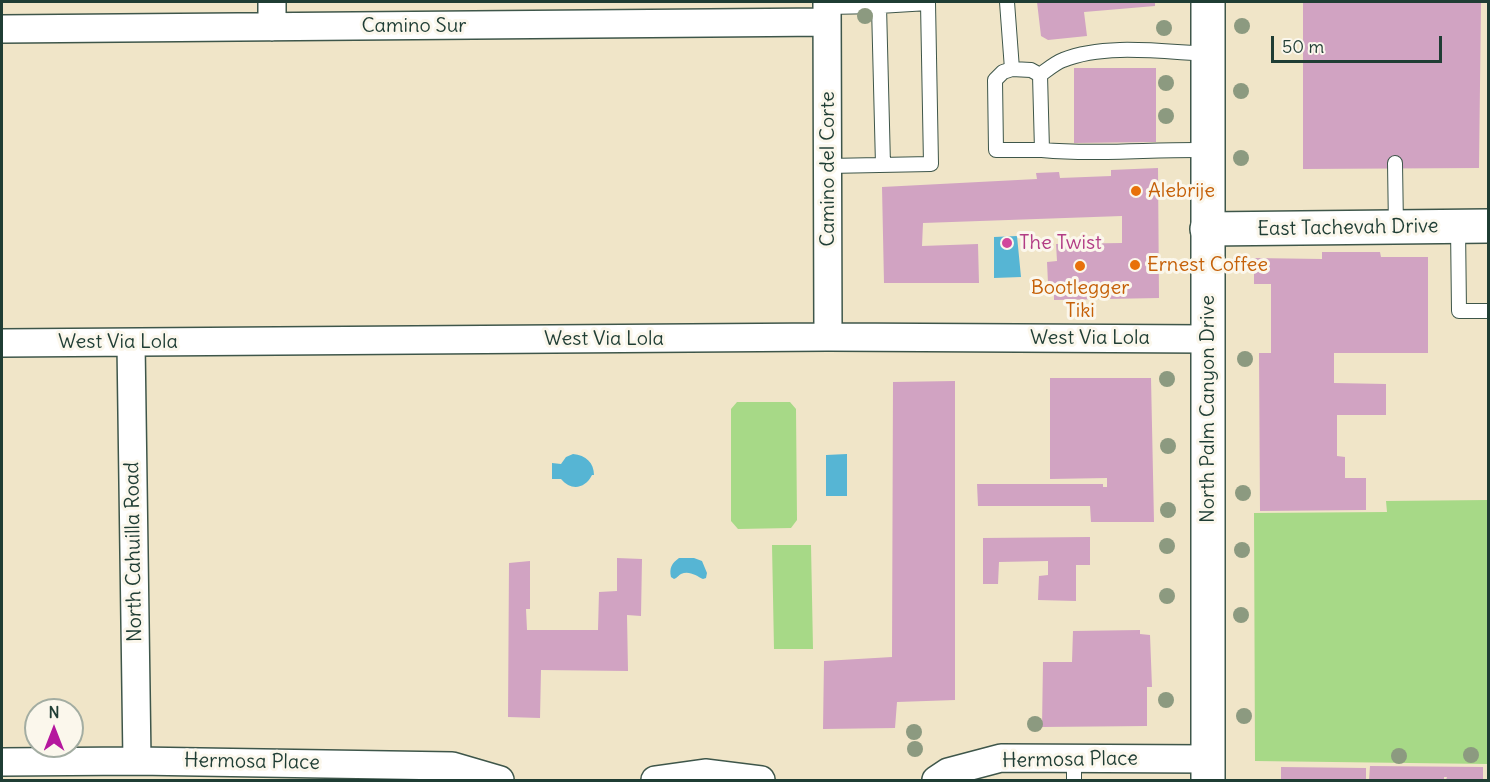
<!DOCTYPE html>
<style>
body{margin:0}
#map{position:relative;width:1490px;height:782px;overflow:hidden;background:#f0e5c8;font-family:Delius,sans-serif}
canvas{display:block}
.frame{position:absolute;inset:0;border:3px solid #1f3d34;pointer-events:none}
.north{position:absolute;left:24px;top:698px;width:60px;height:60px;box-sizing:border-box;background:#fbf7ec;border:2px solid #a3ada2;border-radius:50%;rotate:0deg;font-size:16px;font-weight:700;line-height:24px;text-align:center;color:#1f3d34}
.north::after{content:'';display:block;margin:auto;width:21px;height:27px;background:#b5179e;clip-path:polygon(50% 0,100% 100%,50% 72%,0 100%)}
.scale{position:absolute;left:1271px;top:36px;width:171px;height:27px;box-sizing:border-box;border:3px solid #1f3d34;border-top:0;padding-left:8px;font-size:18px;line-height:21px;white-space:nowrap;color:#1f3d34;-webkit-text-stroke:4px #fbf7ec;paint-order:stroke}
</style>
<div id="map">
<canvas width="1490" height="782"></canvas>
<div class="frame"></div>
<div class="north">N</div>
<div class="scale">50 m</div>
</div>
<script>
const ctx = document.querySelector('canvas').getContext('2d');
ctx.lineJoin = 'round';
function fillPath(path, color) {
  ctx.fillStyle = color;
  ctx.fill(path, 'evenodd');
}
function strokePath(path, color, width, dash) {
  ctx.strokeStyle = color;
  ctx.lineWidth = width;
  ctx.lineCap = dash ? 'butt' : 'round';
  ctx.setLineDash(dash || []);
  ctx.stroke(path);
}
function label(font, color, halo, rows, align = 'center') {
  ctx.font = font + ' Delius,sans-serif';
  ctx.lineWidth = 6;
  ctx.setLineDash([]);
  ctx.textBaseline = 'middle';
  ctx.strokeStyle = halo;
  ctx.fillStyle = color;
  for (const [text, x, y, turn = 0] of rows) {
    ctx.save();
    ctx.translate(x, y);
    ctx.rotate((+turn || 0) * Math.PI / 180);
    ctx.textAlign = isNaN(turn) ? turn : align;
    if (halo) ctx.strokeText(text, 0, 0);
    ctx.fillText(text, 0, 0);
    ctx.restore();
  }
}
const green = new Path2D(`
 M737,402h53l6,7 1,111 -6,8 -53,1 -7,-8v-112z
 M1488,500v264l-233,-3 -1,-248 133,-1 -1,-11z
 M772,545h39l2,104h-39z`);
const water = new Path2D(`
 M1017,236l4,41 -27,1v-41z
 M573,454c13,1 21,9 21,21h-2c-7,14 -21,16 -31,4h-9v-16l9,1 5,-7z
 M847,454v42h-21v-41z
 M679,558h15l8,3 5,12 -1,5 -3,1c-6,-3 -14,-9 -22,-5 -2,1 -4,4 -7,5l-3,-2c-2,-9 1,-14 8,-19z`);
const building = new Path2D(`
 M1037,2h118v4l-71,6 3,24 -39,4 -7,-4z
 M1303,2h178l-2,166 -176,1z
 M1074,68h82v74l-82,1z
 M1158,168l1,130 -105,2v-17h-6l-1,-21 10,-1 -1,-17 66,-1v-27l-199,7 -1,23 56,-2 1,39h-95l-2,-96 155,-8 -1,-6 23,-1 1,6 51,-2v-6z
 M1322,252h58l1,5h47v96h-94v30l52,1v31h-49v41l8,1v21h21v32l-106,1 -1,-158h12v-69h-17v-26l68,1z
 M1050,378h101l3,144h-63l-1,-16h-112l-1,-22h126v3h4v-9l-57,1z
 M955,381v319l-58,2 -2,26 -72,1 1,-68 68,-4 1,-275z
 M1090,537v28h-14v36l-38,-1 1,-24 9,-1v-14l-49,1 -1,22h-15v-46z
 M617,558l25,1 -1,57 -14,-1 1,56 -87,-1 -1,48 -32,-1 1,-154 21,-2v48h-4l1,21h71l1,-38 18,-1z
 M1140,630v4l10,1 2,52h-5v39l-105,1 1,-65h29l1,-31z
 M1370,766l113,1v13h-37l1,-3h-3v3h-75z
 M1281,767l85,1v12h-85z`);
const lane = new Path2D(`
 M1007,2l5,67
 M827,7l52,-1
 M1012,69l19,1 9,5 2,75h-46l-1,-70 8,-8z
 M1040,75c7,-5 15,-12 23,-15 42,-17 101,-8 145,-6
 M1042,150c55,5 110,-1 166,0
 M1395,163l1,64
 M828,166l103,-2 -3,-161 -49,3 4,159
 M1458,227l1,84h29
 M1074,759v21`);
const street = new Path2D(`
 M272,2v25
 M827,2l1,335
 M2,29l825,-7
 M2,343l826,-6 379,2
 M131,343l6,418
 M2,762l135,-1 315,5 48,14
 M655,780l50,-7 56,7
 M936,780l12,-8 53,-14 208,1`);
const secondary = new Path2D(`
 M1207,229l281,-3`);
const primary = new Path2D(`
 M1208,2v778`);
const trees = [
 [865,16],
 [1242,26],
 [1164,28],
 [1166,83],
 [1241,91],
 [1166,116],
 [1241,158],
 [1245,359],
 [1167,379],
 [1168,446],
 [1243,493],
 [1168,510],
 [1167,546],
 [1242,550],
 [1167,596],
 [1241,615],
 [1166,700],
 [1244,716],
 [1035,724],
 [914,732],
 [915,749],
 [1471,755],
 [1399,756]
];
const markers = [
 [1136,191,6,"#e8710a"],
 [1007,243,6,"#d1479c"],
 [1135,265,6,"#e8710a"],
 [1080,266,6,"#e8710a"]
];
const streetNames = [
 ["Camino Sur",414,26],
 ["Camino del Corte",828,169,-90],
 ["East Tachevah Drive",1348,228,-1],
 ["West Via Lola",1090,338],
 ["West Via Lola",604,339],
 ["West Via Lola",118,342],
 ["North Palm Canyon Drive",1208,409,-90],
 ["North Cahuilla Road",134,552,-91],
 ["Hermosa Place",1070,760,-1],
 ["Hermosa Place",252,762,1]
];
const foodNames = [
 ["Alebrije",1148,191],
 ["Ernest Coffee",1147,265],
 ["Bootlegger",1080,288,"center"],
 ["Tiki",1080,311,"center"]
];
const hotelNames = [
 ["The Twist",1019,243]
];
fillPath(green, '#a7d987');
fillPath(water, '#56b5d4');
fillPath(building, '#d1a3c2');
strokePath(lane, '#3e564a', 16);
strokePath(street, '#3e564a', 30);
strokePath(secondary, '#3e564a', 36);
strokePath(primary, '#3e564a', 36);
strokePath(lane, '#fff', 14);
strokePath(street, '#fff', 27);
strokePath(secondary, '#fff', 33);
strokePath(primary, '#fff', 33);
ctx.fillStyle = '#8c9a80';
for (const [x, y] of trees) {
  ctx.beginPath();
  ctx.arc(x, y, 8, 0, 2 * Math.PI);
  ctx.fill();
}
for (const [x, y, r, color] of markers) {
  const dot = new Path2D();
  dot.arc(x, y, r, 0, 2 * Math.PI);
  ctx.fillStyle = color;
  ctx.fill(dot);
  strokePath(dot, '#fbf7ec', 2);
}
label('20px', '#1f3d34', '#fbf7ec', streetNames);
label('20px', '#c56008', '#fbf7ec', foodNames, 'left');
label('20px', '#b23c85', '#fbf7ec', hotelNames, 'left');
</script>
